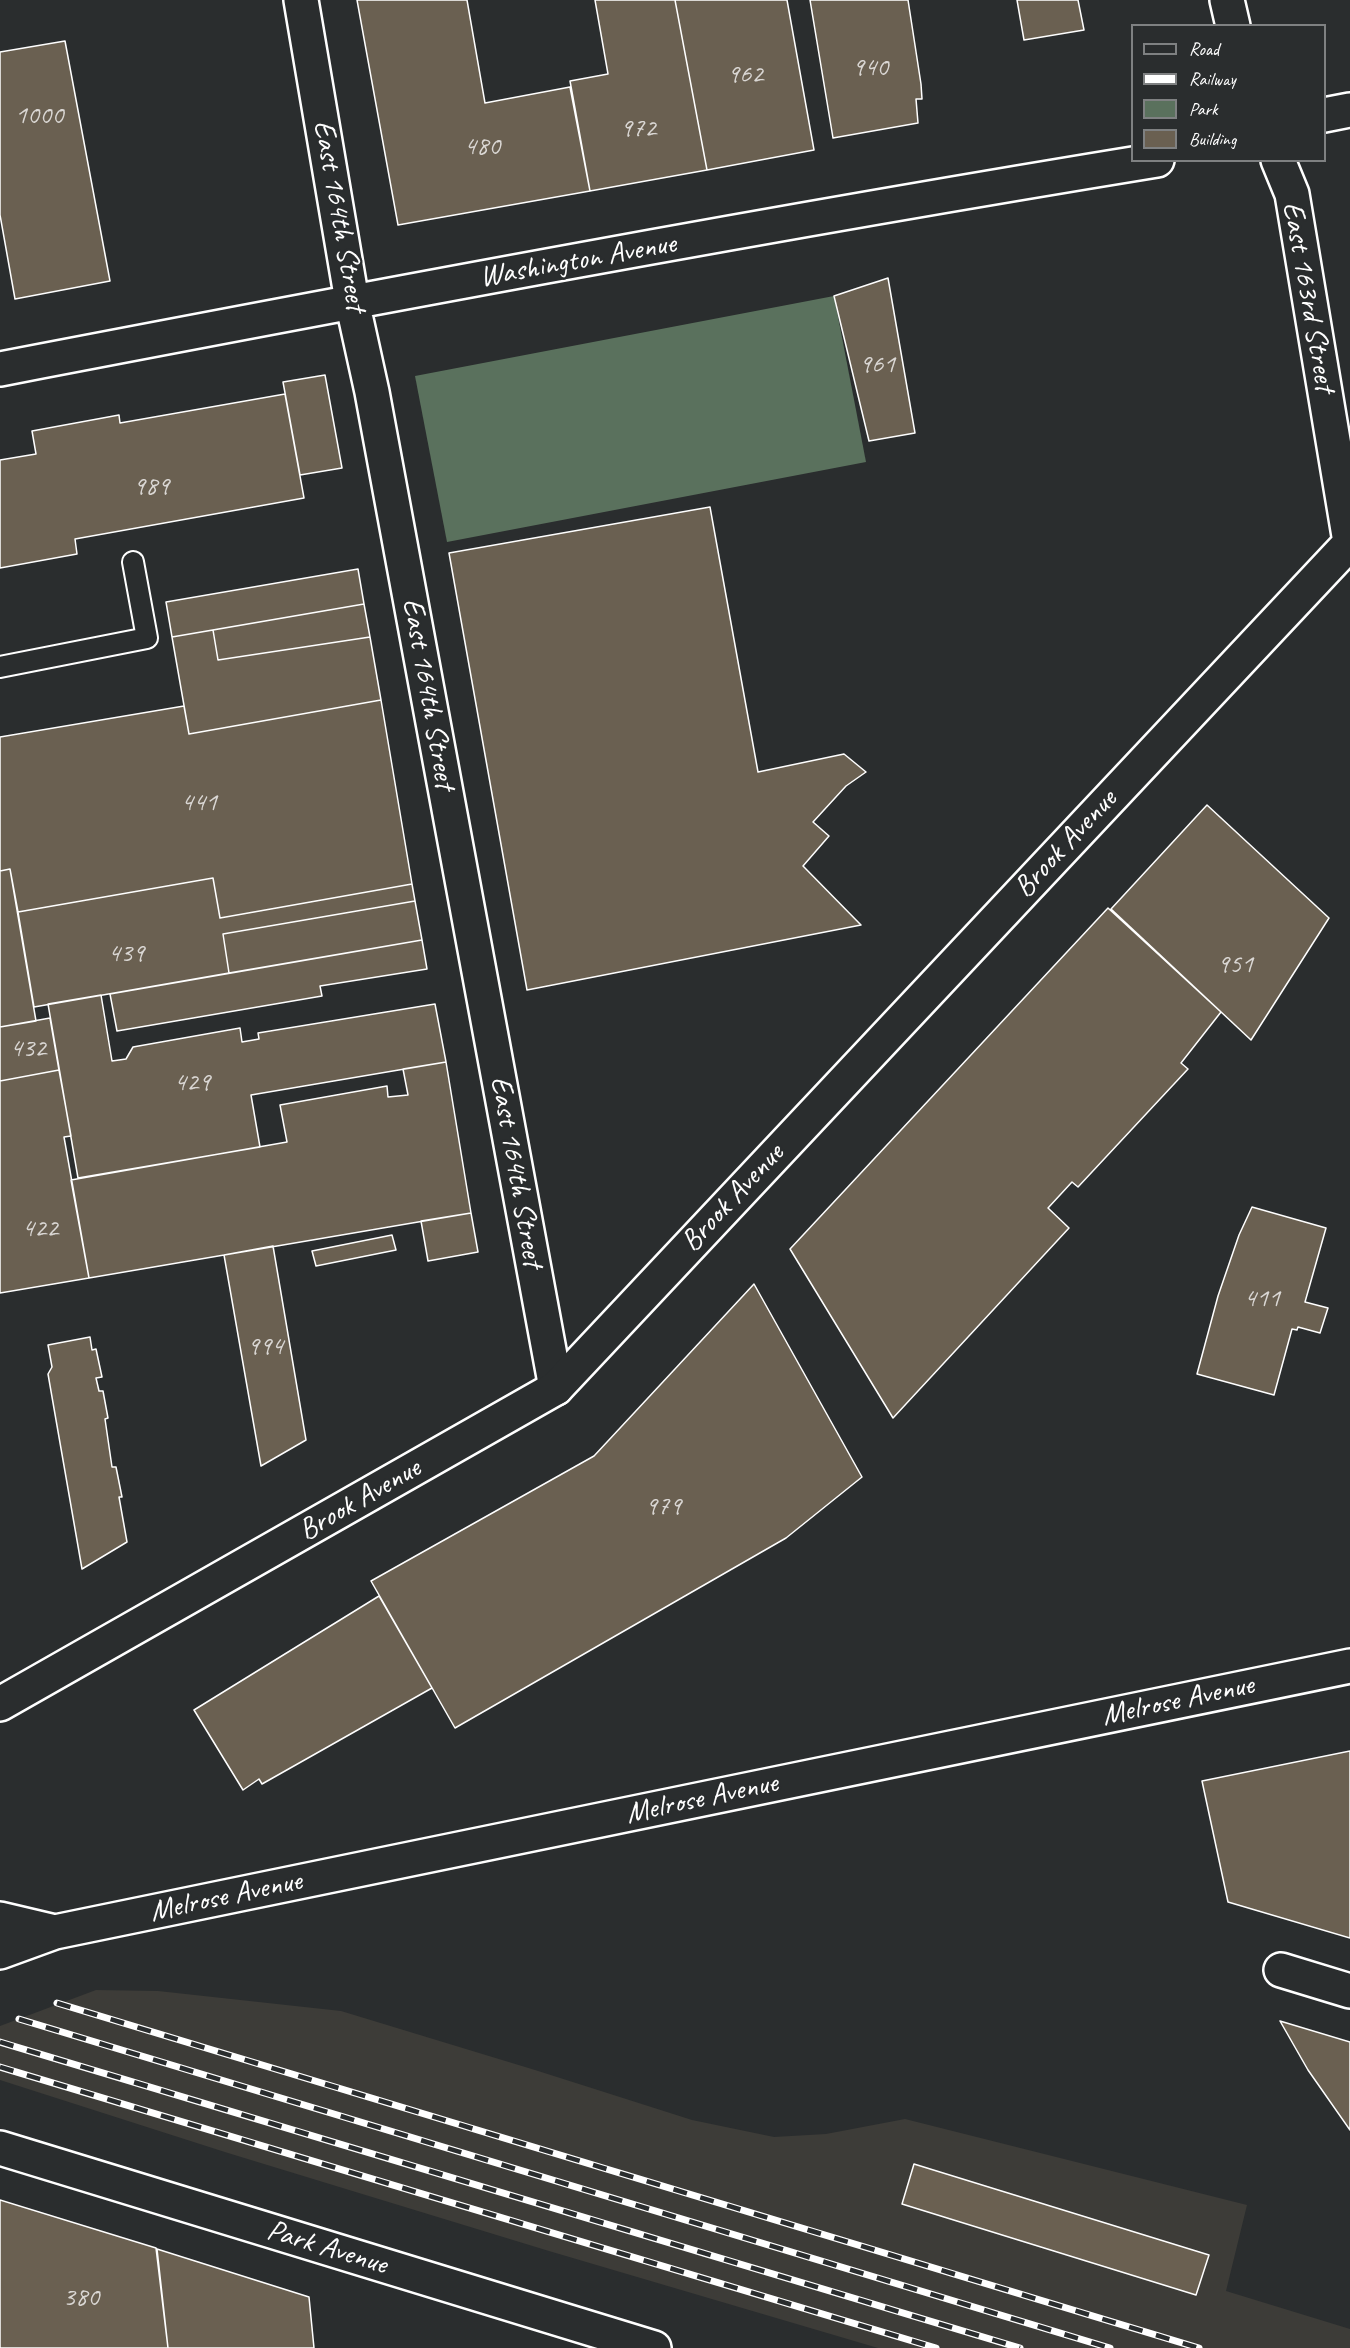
<!DOCTYPE html>
<style>
body{margin:0}
#map{position:relative;width:1350px;height:2348px;overflow:hidden;background:#2a2d2e;font-family:Caveat,sans-serif}
canvas{display:block}
.legend{position:absolute;left:1131px;top:24px;width:195px;height:138px;box-sizing:border-box;background:#2a2d2e;border:2px solid #7f8182;margin:0;padding:8px 10px;list-style:none;font-size:18px;color:#fff}
.legend li{display:flex;align-items:center;gap:12px;height:30px}
.legend b{width:30px;border:2px solid #7f8182}
</style>
<div id="map">
<canvas width="1350" height="2348"></canvas>
<ul class="legend">
<li><b style="height:8px;background:#2a2d2e"></b>Road</li>
<li><b style="height:8px;background:#fff"></b>Railway</li>
<li><b style="height:16px;background:#5a715d"></b>Park</li>
<li><b style="height:16px;background:#6a6051"></b>Building</li>
</ul>
</div>
<script>
const ctx = document.querySelector('canvas').getContext('2d');
ctx.lineJoin = 'round';
function fillPath(path, color) {
  ctx.fillStyle = color;
  ctx.fill(path, 'evenodd');
}
function strokePath(path, color, width, dash) {
  ctx.strokeStyle = color;
  ctx.lineWidth = width;
  ctx.lineCap = dash ? 'butt' : 'round';
  ctx.setLineDash(dash || []);
  ctx.stroke(path);
}
function label(font, color, halo, rows, align = 'center') {
  ctx.font = font + ' Caveat,sans-serif';
  ctx.lineWidth = 4.5;
  ctx.setLineDash([]);
  ctx.textBaseline = 'middle';
  ctx.strokeStyle = halo;
  ctx.fillStyle = color;
  for (const [text, x, y, turn = 0] of rows) {
    ctx.save();
    ctx.translate(x, y);
    ctx.rotate((+turn || 0) * Math.PI / 180);
    ctx.textAlign = isNaN(turn) ? turn : align;
    if (halo) ctx.strokeText(text, 0, 0);
    ctx.fillText(text, 0, 0);
    ctx.restore();
  }
}
const built = new Path2D(`
 M96,1990l62,1 183,20 194,59 157,50 82,17 52,-3 79,-15 342,86 -21,86 124,38v19h-472l-329,-97 -321,-98 -228,-73v-54z`);
const green = new Path2D(`
 M834,296l32,166 -419,80 -32,-166z`);
const building = new Path2D(`
 M357,0h110l18,103 85,-16 20,104 -192,34z
 M595,0h80l32,170 -117,21 -20,-110 38,-7z
 M675,0h112l27,150 -107,20z
 M810,0h98l13,84 1,15h-6l2,24 -85,15z
 M1017,0h61l6,30 -60,10z
 M65,41l45,240 -95,18 -15,-84v-163z
 M888,278l27,155 -46,8 -35,-145z
 M325,375l17,93 -42,7 -17,-93z
 M285,394l19,104 -229,41 2,15 -77,14v-108l36,-6 -4,-23 87,-16 1,8z
 M710,507l48,265 86,-18 22,18 -20,14 -33,36 16,14 -26,30 58,59 -334,65 -78,-437z
 M358,569l6,35 -192,33 -6,-35z
 M364,604l6,33 -152,23 -5,-30z
 M213,630l5,30 152,-23 11,63 -192,34 -17,-97z
 M381,700l31,184 -192,34 -7,-40 -195,34 -8,-43 -10,2v-134l184,-31 5,28z
 M1207,805l122,113 -78,122 -140,-131z
 M10,869l26,152 -36,6v-156z
 M213,878l7,40 192,-34 3,17 -192,33 6,39 -195,34 -16,-95z
 M415,901l7,39 -193,33 -6,-39z
 M1108,908l113,104 -40,51 7,6 -110,118 -6,-5 -24,26 21,20 -176,190 -103,-169z
 M422,940l5,29 -107,17 2,10 -205,35 -7,-37z
 M101,995l11,66 14,-2 7,-12 107,-19 2,14 17,-3 -1,-6 177,-29 11,58 -195,33 9,52 -182,31 -30,-174z
 M50,1018l9,52 -59,11v-54z
 M446,1062l25,151 -382,65 -18,-98 216,-38 -7,-37 107,-19 1,11 20,-2 -5,-26z
 M59,1070l12,66 -7,1 25,141 -89,15v-212z
 M1252,1207l74,21 -21,74 23,6 -8,25 -22,-6 -1,3 -5,-1 -18,66 -77,-21 21,-78 21,-61z
 M471,1213l7,39 -50,9 -7,-40z
 M392,1235l4,15 -80,16 -4,-15z
 M273,1246l33,194 -45,26 -37,-211z
 M754,1284l108,193 -76,61 -331,190 -84,-147 223,-125z
 M90,1337l2,13 4,-1 6,28 -6,1 3,13h4l5,27 -3,1 7,48h4l6,30h-3l8,45 -45,27 -34,-195 4,-7 -4,-22z
 M379,1596l53,92 -170,96 -3,-5 -16,11 -49,-80z
 M1350,1751v187l-122,-36 -26,-121z
 M1280,2021l70,21v88l-42,-60z
 M914,2164l295,91 -13,40 -294,-91z
 M0,2200l156,48 12,100h-168z
 M157,2249l152,48 5,51h-146z`);
const lane = new Path2D(`
 M0,667l147,-29 -14,-76`);
const street = new Path2D(`
 M301,0l51,301 20,91 184,996
 M0,369c385,-74 770,-146 1157,-209
 M1281,1970l69,21
 M0,2148l654,200`);
const secondary = new Path2D(`
 M1227,0l6,26
 M1324,115l26,-5
 M1278,160l14,34 58,348
 M0,1704l556,-316 794,-845
 M0,1919l55,13
 M0,1952l55,-20 1295,-266`);
const rail = new Path2D(`
 M57,2003l1142,345
 M19,2019l1091,329
 M0,2042l1020,306
 M0,2067l936,281`);
const numberNames = [
 ["940",870,68],
 ["962",745,75],
 ["1000",39,116],
 ["972",638,129],
 ["480",482,147],
 ["961",877,365],
 ["989",151,487],
 ["441",199,803],
 ["439",126,954],
 ["951",1235,965],
 ["432",28,1049],
 ["429",192,1083],
 ["422",40,1229],
 ["411",1262,1299],
 ["994",265,1347],
 ["979",663,1507],
 ["380",81,2298]
];
const streetNames = [
 ["East 164th Street",339,216,80],
 ["Washington Avenue",578,261,-10],
 ["East 163rd Street",1308,297,80],
 ["East 164th Street",428,694,80],
 ["Brook Avenue",1066,844,-47],
 ["East 164th Street",516,1172,80],
 ["Brook Avenue",733,1198,-47],
 ["Brook Avenue",360,1500,-30],
 ["Melrose Avenue",1178,1701,-12],
 ["Melrose Avenue",702,1799,-12],
 ["Melrose Avenue",226,1897,-12],
 ["Park Avenue",327,2248,17]
];
fillPath(built, '#3d3c38');
fillPath(green, '#5a715d');
fillPath(building, '#6a6051');
strokePath(building, '#fff', 1.5);
strokePath(lane, '#fff', 24);
strokePath(street, '#fff', 38);
strokePath(secondary, '#fff', 38);
strokePath(lane, '#2a2d2e', 20);
strokePath(street, '#2a2d2e', 33);
strokePath(secondary, '#2a2d2e', 33);
strokePath(rail, '#fff', 7);
strokePath(rail, '#2a2d2e', 4.5, [14]);
label('27px', '#dad7d4', null, numberNames);
label('30px', '#fff', '#2a2d2e', streetNames);
</script>
